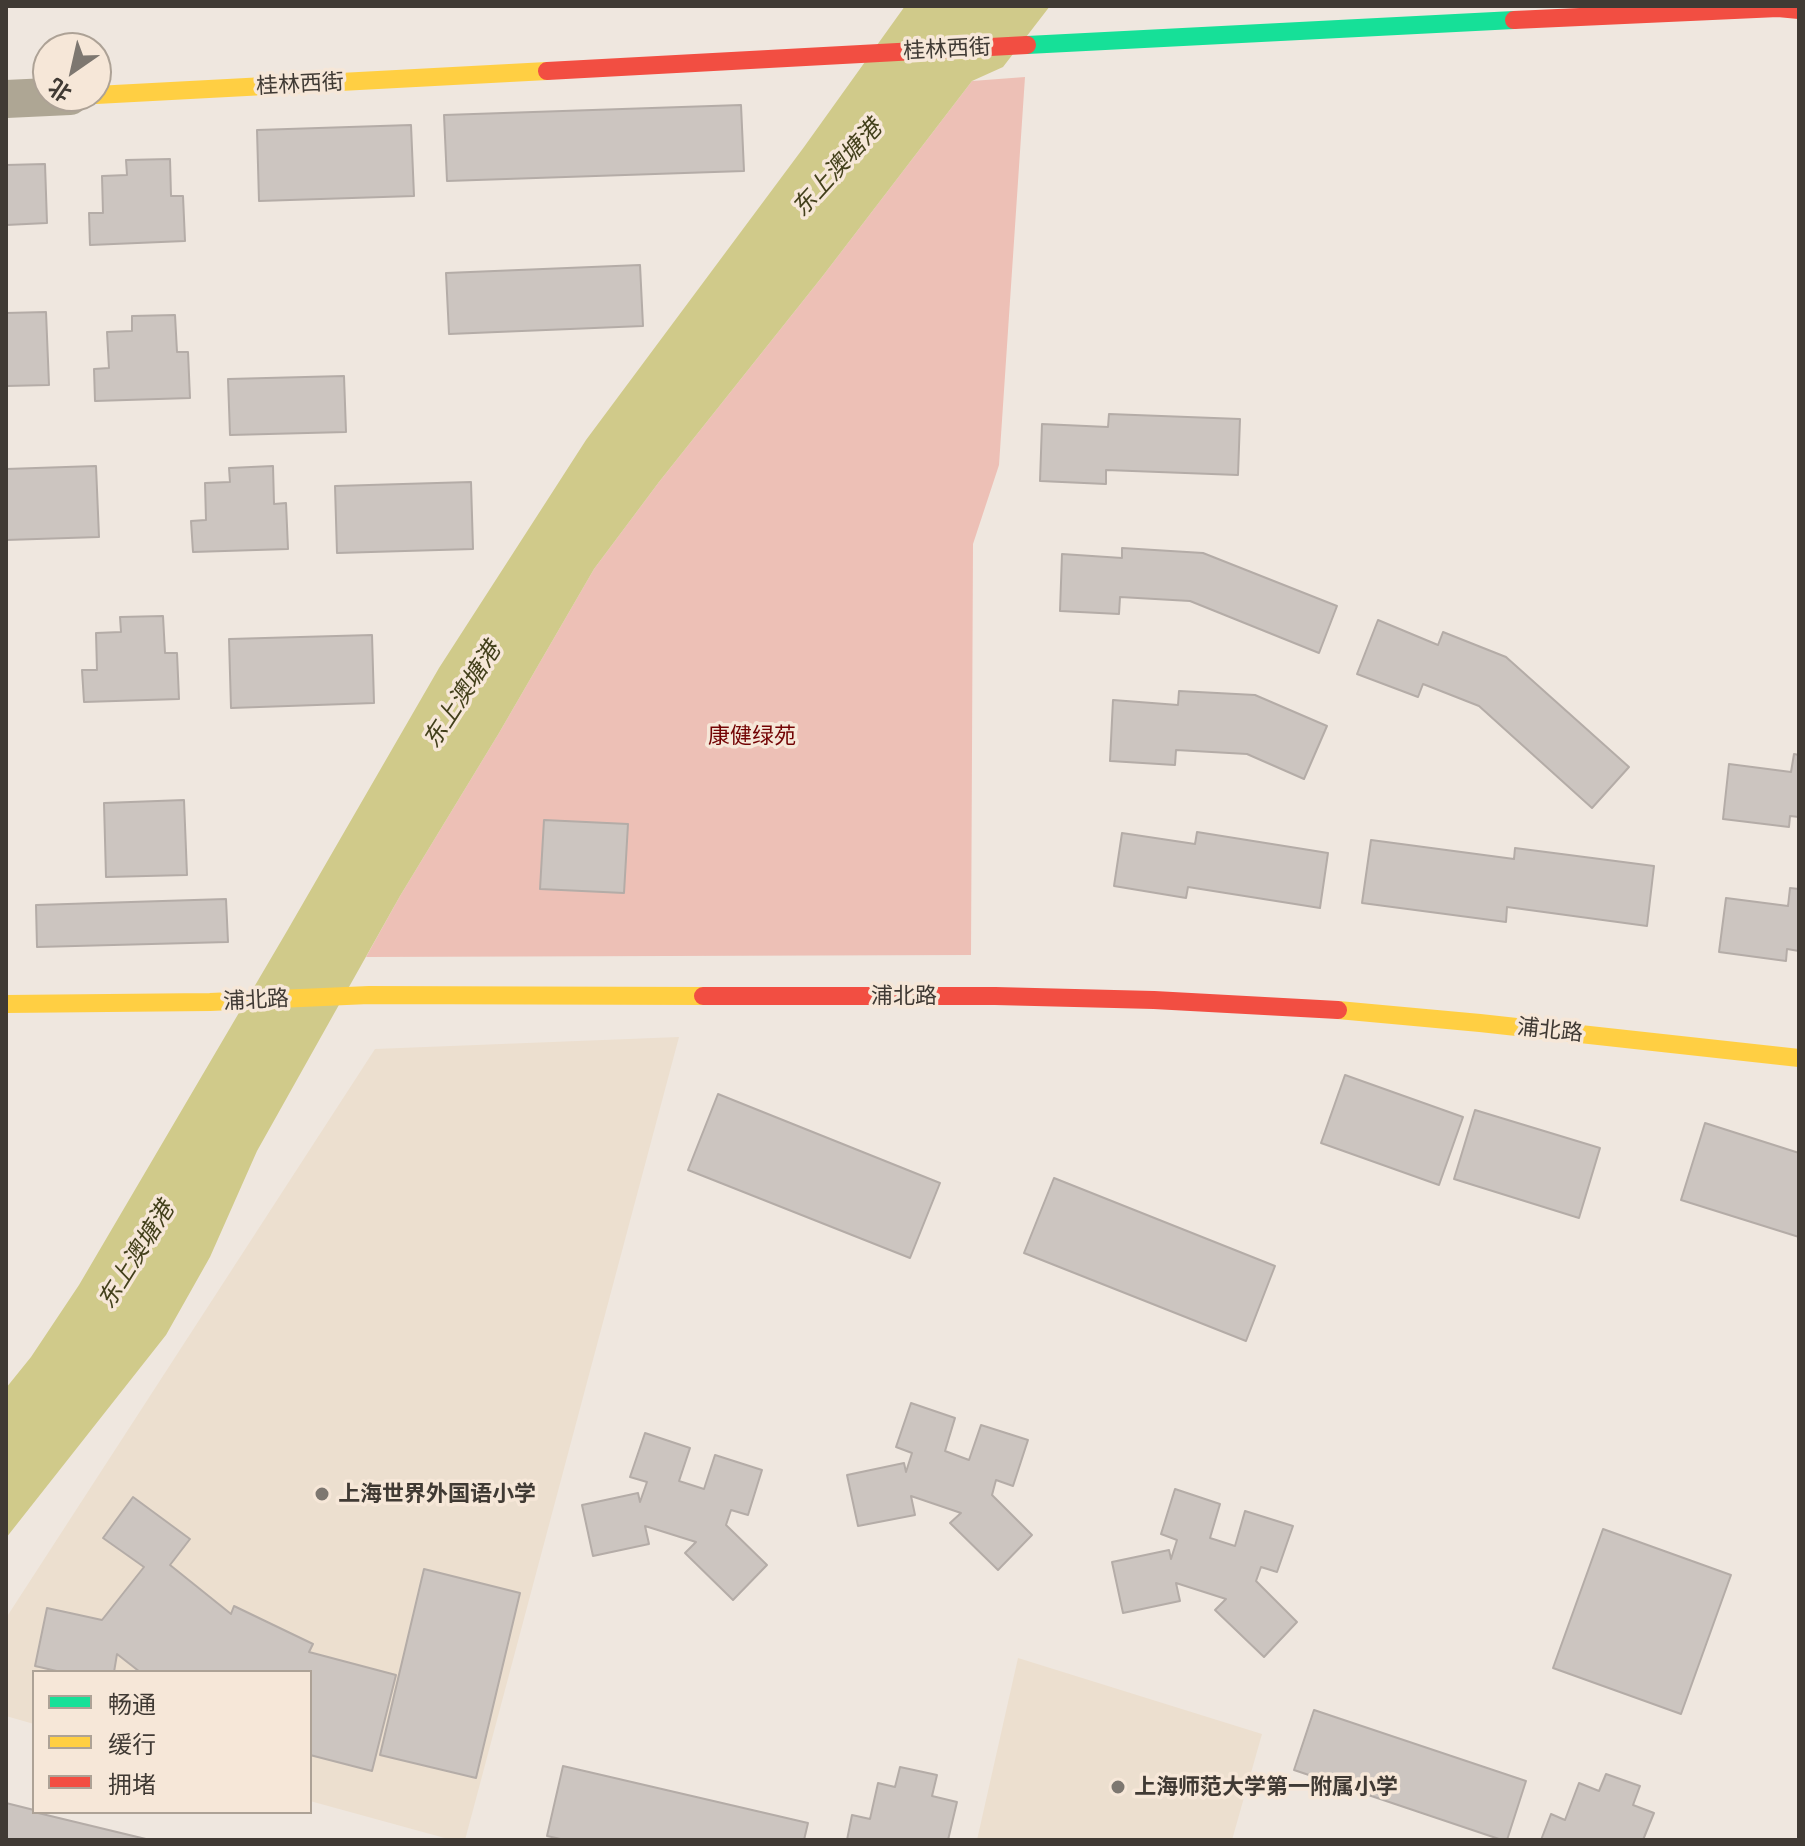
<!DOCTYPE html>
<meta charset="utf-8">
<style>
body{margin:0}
#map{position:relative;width:1805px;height:1846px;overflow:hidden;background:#efe7df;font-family:Lato,"Noto Sans SC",sans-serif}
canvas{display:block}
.frame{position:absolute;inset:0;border:8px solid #403a34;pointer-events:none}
.legend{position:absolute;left:32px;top:1670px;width:280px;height:144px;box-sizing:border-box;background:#f6e7d8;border:2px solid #ada296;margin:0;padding:10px 14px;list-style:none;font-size:24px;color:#403a34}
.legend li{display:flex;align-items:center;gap:16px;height:40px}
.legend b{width:40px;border:2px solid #ada296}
.north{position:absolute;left:32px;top:32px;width:80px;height:80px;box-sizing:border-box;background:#f6e7d8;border:2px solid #ada296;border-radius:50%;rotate:214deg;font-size:22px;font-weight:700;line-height:32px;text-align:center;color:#403a34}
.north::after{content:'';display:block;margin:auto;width:28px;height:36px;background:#7d7770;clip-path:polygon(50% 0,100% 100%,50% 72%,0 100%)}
</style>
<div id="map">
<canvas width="1805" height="1846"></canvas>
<div class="frame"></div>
<ul class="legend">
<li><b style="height:10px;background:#16e098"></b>畅通</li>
<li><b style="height:10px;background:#ffcf43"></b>缓行</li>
<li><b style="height:10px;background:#f24e42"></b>拥堵</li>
</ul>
<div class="north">北</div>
</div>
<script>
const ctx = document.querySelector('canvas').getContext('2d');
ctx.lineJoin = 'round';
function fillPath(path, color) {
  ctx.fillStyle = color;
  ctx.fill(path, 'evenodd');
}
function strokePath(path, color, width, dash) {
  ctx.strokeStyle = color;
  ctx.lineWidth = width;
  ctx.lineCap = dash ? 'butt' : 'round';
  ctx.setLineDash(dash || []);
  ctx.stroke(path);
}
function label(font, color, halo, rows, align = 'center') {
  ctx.font = font + ' Lato,"Noto Sans SC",sans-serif';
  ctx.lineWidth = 7;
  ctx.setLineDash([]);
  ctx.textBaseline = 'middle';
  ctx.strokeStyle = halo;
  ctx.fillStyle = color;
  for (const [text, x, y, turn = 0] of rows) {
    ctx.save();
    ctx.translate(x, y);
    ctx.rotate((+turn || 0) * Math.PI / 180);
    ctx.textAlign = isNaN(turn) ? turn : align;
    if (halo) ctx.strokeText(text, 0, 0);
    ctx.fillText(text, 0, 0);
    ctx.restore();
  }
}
const built = new Path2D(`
 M679,1037l-214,803h-13l-142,-39v-129h-276v52l-28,-8v-98l369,-569z
 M1018,1658l244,76 -30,106h-255z`);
const green = new Path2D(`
 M1025,77l-26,388 -26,79 -2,411 -605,2 34,-61 99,-163 95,-164 65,-87 163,-205 150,-196z`);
const water = new Path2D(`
 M905,6h145l-47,61 -31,14 -150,196 -163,205 -65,87 -95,164 -99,163 -143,255 -47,106 -44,78 -160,203v-150l25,-31 48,-72 208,-354 152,-263 147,-228 218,-293z`);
const building = new Path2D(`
 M741,105l3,66 -297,10 -3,-66z
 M411,125l3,71 -155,5 -2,-71z
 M170,159l1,37h12l2,45 -95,4 -1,-32h14l-1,-37 25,-1 -1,-15z
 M45,164l2,59 -41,2v-60z
 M640,265l3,61 -194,8 -3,-61z
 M46,312l3,73 -43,1v-73z
 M175,315l2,37h11l2,46 -95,3 -1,-32 15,-1 -2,-36 25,-1v-15z
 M344,376l2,56 -116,3 -2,-56z
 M1109,414l131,5 -2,56 -132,-5v14l-66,-3 2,-57 66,3z
 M96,466l3,71 -93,3v-71z
 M273,466l1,38 12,-1 2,46 -95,3 -2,-31 15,-1 -1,-37 25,-1 -1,-14z
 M471,482l2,67 -136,4 -2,-67z
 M1122,548l81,5 134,53 -18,47 -129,-52 -70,-4 -1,17 -59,-3 2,-57 60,4z
 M163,616l2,37h12l2,46 -95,3 -2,-32h15l-1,-37 25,-1 -1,-15z
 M1378,620l60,25 5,-13 63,25 123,110 -37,41 -113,-102 -56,-22 -5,13 -61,-23z
 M372,635l2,68 -143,5 -2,-69z
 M1179,691l76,4 72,31 -23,53 -57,-25 -71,-4 -1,15 -65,-4 3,-61 65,5z
 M1794,754l5,1v62l-9,-1 -1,11 -66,-8 6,-55 62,8z
 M184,800l3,75 -81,2 -2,-74z
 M544,820l84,4 -4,69 -84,-4z
 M1197,832l131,21 -8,55 -132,-21 -2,11 -72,-12 8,-53 73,11z
 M1371,840l143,19 1,-11 139,18 -7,60 -140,-19 -1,15 -144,-19z
 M1790,888l9,1v62l-12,-2 -1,12 -67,-9 7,-54 62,8z
 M226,899l2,43 -191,5 -1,-42z
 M1345,1075l118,42 -24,68 -118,-42z
 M718,1094l222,89 -30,75 -222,-88z
 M1475,1110l125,38 -21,70 -125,-39z
 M1705,1123l94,30v84l-118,-37z
 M1054,1178l221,88 -29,75 -222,-88z
 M911,1403l44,15 -10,33 24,9 12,-35 47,15 -15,46 -17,-6 -4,15 40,40 -34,35 -48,-47 11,-10 -50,-17 4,19 -57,11 -11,-51 57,-12 2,9 6,-19 -16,-6z
 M645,1433l45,15 -11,33 25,8 11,-34 47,15 -14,45 -17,-5 -5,15 41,40 -34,35 -48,-47 11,-11 -51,-16 4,18 -56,12 -11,-51 56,-12 2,9 7,-20 -17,-5z
 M1175,1489l45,15 -10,34 25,8 10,-35 48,15 -16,46 -16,-5 -5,14 41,41 -33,35 -49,-47 11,-11 -50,-16 4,18 -57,12 -11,-51 57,-12 2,9 6,-19 -16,-6z
 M133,1497l57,42 -20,26 61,49 3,-8 79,38 -4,8 87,23 -24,96 -62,-16v-83h-170l-23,-18 -3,18h-53l-26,-6 12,-58 55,12 42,-53 -41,-29z
 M1603,1529l128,46 -50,139 -128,-46z
 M424,1569l96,24 -44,185 -96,-23z
 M1314,1710l212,71 -19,59h-5l-208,-70z
 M563,1766l245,57 -4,17h-239l-18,-4z
 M900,1767l37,8 -5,21 25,6 -9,38h-101l5,-25 18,4 8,-36 17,4z
 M1606,1774l34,12 -7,19 21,8 -11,27h-102l10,-26 14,6 14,-37 20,8z
 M6,1803l28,7v2l116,28h-144z`);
const street = new Path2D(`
 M6,99l64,-3`);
const fast = new Path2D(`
 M1027,45l487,-25`);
const slow = new Path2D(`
 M96,95l451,-24
 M6,1004l204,-2 159,-7 334,1
 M1338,1010l142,13 319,35`);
const jam = new Path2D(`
 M1514,20l264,-12 21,2
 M547,71l480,-26
 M703,996h292l159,4 184,10`);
const markers = [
 [322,1494,8,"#7d7770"],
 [1118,1787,8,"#7d7770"]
];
const streetNames = [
 ["桂林西街",947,49,-3],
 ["桂林西街",300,84,-3],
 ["浦北路",904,996],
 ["浦北路",256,1000,-3],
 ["浦北路",1550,1030,6]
];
const parkNames = [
 ["康健绿苑",752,736]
];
const poiNames = [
 ["上海世界外国语小学",338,1494],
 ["上海师范大学第一附属小学",1134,1787]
];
const waterNames = [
 ["东上澳塘港",837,168,-48],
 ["东上澳塘港",462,695,-57],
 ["东上澳塘港",136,1255,-58]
];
fillPath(built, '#ecdfcf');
fillPath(green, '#edc0b6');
fillPath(water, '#d0ca8a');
fillPath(building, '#ccc5c0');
strokePath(building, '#b4aca7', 2);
strokePath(street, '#aea694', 38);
strokePath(fast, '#16e098', 18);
strokePath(slow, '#ffcf43', 18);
strokePath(jam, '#f24e42', 18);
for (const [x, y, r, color] of markers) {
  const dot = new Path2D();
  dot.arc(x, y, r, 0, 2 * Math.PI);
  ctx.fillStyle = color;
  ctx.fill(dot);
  strokePath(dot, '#f6e7d8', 3);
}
label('22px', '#403a34', '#f6e7d8', streetNames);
label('22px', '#720303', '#f6e7d8', parkNames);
label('bold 22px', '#403a34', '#f6e7d8', poiNames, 'left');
label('italic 24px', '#43401b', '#f6e7d8', waterNames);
</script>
